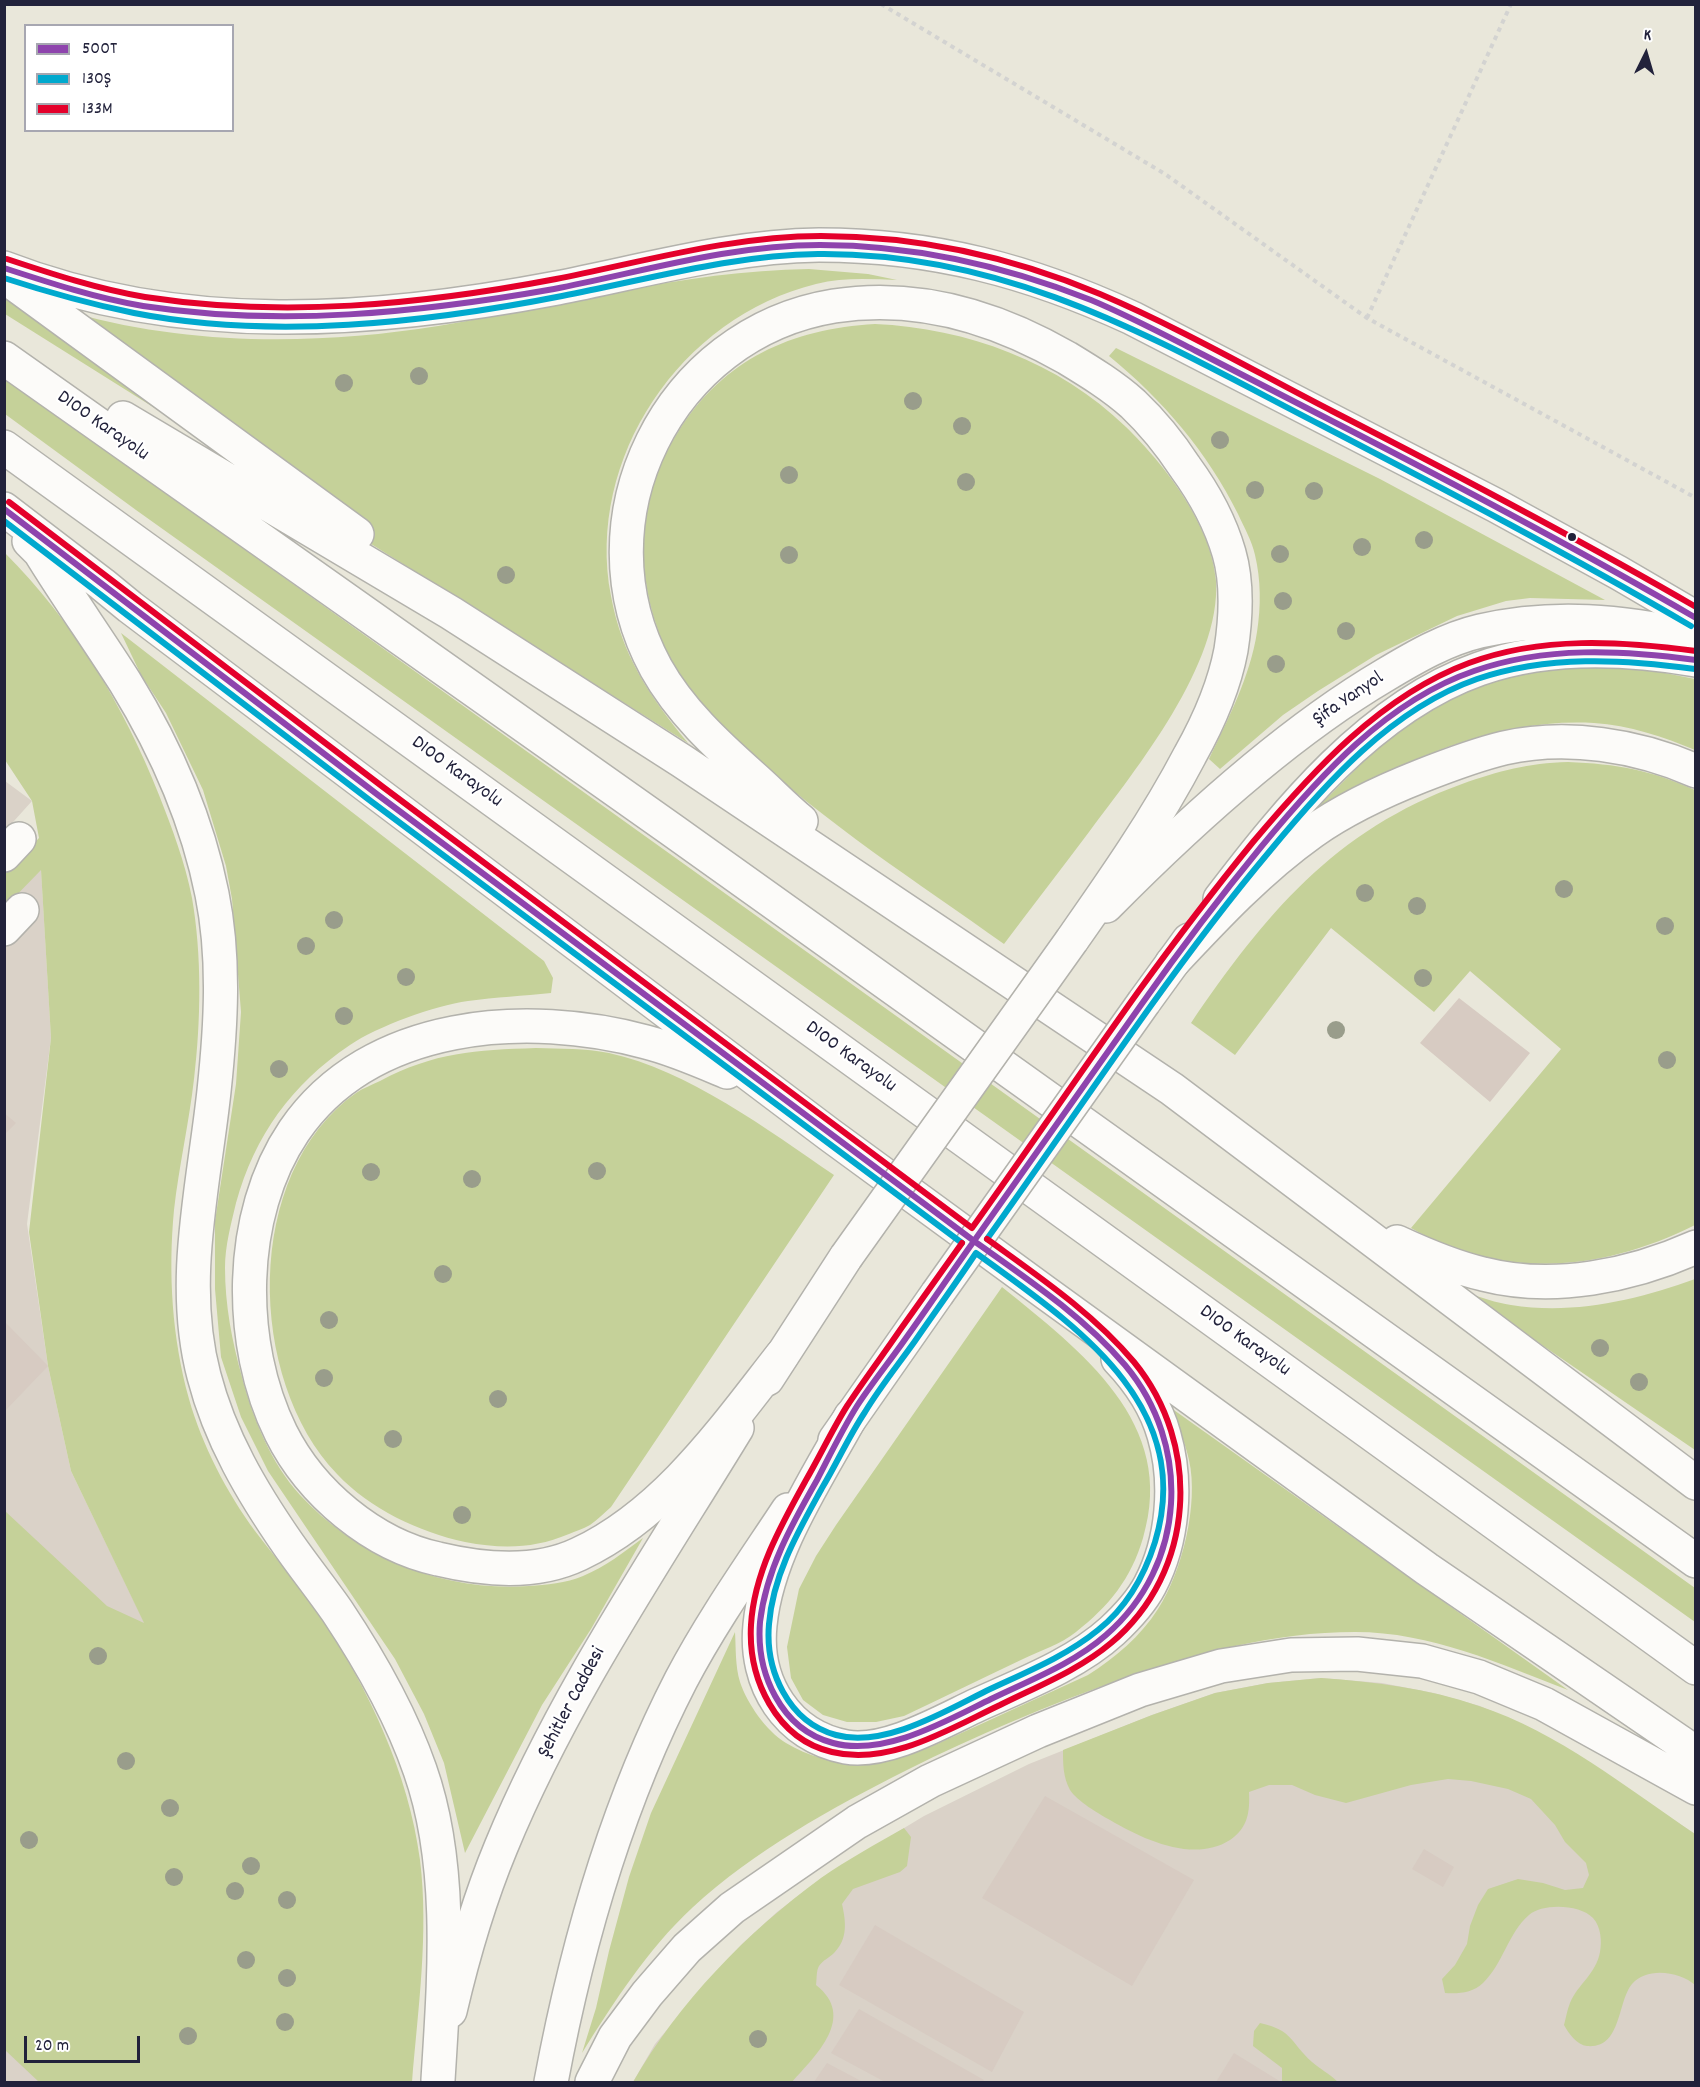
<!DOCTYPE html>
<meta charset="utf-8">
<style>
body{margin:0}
#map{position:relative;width:1700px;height:2087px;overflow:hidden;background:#e9e7da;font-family:Dekko,sans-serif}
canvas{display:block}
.frame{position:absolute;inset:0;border:6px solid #22223b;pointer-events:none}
.legend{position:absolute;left:24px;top:24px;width:210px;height:108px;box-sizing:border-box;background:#fff;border:2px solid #a7a7b1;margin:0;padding:8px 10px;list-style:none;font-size:18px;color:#22223b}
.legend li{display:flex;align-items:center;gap:12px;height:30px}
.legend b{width:30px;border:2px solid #a7a7b1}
.north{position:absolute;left:1616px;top:24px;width:60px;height:60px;-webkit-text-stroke:4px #fff;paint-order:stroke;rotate:5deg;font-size:16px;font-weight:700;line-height:24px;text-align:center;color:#22223b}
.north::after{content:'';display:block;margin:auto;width:21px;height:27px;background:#22223b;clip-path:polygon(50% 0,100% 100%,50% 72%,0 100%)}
.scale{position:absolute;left:24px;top:2036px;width:116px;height:27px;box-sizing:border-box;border:3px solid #22223b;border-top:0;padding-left:8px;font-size:18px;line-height:21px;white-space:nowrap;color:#22223b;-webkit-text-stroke:4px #fff;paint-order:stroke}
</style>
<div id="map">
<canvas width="1700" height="2087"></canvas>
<div class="frame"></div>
<ul class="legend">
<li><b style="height:8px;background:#8e44ad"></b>500T</li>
<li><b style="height:8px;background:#00a9ce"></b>130Ş</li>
<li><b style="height:8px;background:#e4002b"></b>133M</li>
</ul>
<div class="north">K</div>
<div class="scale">20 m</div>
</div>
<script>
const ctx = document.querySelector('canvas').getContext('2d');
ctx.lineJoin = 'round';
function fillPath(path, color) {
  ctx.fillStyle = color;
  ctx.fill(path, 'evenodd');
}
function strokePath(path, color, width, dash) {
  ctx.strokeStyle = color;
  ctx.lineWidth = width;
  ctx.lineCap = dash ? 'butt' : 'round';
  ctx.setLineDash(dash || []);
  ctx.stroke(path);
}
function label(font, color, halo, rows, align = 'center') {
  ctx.font = font + ' Dekko,sans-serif';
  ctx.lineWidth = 4.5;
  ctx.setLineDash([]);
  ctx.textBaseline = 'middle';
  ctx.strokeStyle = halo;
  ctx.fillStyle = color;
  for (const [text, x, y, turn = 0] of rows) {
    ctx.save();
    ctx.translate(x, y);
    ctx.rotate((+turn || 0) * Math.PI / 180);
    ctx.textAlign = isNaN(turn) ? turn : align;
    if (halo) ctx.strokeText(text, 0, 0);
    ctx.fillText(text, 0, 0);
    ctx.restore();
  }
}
const industrial = new Path2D(`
 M5,781l27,20 -27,30z
 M41,869l10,169 -24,186 21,142 23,105 74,153 189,458h-329l-1,-1207z
 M1321,1678l61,5 52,10 46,13 49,21 48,27 118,80v248h-1062l22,-38 55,-66 33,-35 34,-31 46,-35 101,-61 105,-52 123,-49 63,-22 53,-10z`);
const green = new Path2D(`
 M809,269l59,5 29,6c-27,-1 -54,-3 -81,4 -135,33 -231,174 -205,312 11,60 39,101 77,147l-683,-429 -1,-22c24,7 46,15 70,21 117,33 245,32 364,13 125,-21 244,-55 371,-57z
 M875,324c92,4 184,38 251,103 38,37 86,98 90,154 5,83 -79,187 -127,251 -28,37 -57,75 -85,112 -87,-62 -179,-121 -257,-194 -30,-27 -61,-57 -80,-94 -4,-8 -7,-17 -9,-26 -24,-68 -19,-137 20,-198 46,-73 113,-103 197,-108z
 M1116,348l264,131 225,121 -75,-2 -24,3 -49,15 -81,39 -58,36 -35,24 -63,54 -11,-10c19,-40 41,-82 48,-127 4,-25 4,-52 -2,-77 -3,-14 -11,-28 -17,-41 -30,-61 -76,-115 -129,-158z
 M4,377l1691,1211v34l-1559,-1112 -131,-96z
 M5,553c68,68 119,153 154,242 13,33 26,67 33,103 10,57 9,123 2,181 -5,44 -15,87 -20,131 -6,63 -2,128 15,189 13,46 38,94 66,132 22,29 46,56 66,86 47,71 88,157 99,243 9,73 -2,149 -8,222h-373l-34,-32v-539l102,95 37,17 -73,-152 -23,-105 -19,-134 22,-194 -10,-168 -36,37 -1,-32 35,-37 -7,-37 -27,-41z
 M121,633l423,328 9,17 -2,15c-28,3 -55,4 -83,8 -34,5 -90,25 -118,44 -59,40 -95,90 -114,158 -5,21 -11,43 -11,65 0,37 7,73 17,109 11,42 29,86 58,118 58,63 144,97 229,91 17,-1 37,-3 54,-10 22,-9 41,-24 60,-38l-52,91 -49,76 -77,148 -21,-90 -20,-49 -29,-55 -127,-188 -27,-54 -20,-60 -6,-68v-68l21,-137 5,-72 -9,-113 -6,-33 -23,-76 -37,-77 -25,-38z
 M1604,666l56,6 35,7v71c-31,-13 -66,-25 -101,-27 -85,-5 -170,28 -243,69 -18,10 -35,24 -53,35l90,-90 46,-30 43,-22 48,-14z
 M1568,762c49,2 83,8 127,28v435c-92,46 -192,56 -284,3l150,-179 -91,-78 -36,41 -103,-84 -96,127 -44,-32c74,-108 143,-193 271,-239 37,-13 66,-21 106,-22z
 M536,1048c24,1 49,0 73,5 79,17 159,77 225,122l-223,332c-7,6 -14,13 -21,18 -7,4 -15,6 -21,9 -36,15 -67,15 -104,8 -46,-10 -95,-33 -128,-68 -90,-94 -95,-301 19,-381 7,-5 16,-8 24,-12 55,-29 95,-31 156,-33z
 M1695,1279v171l-229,-157c15,4 30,10 45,12 63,10 126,-5 184,-26z
 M1002,1287c79,64 176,136 141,251 -12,41 -34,68 -67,94 -15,12 -36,19 -53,27 -40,19 -79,38 -119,57l-28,6h-29l-24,-7 -20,-15 -12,-22 -4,-31 12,-58 17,-33 20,-31z
 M1171,1408l397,282c-68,-26 -137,-58 -213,-58 -81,0 -157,21 -233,47 -74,26 -145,56 -215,91 -77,39 -152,80 -215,138 -45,42 -78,94 -110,145l14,-45 13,-57 20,-74 22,-64 84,-181c1,16 0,34 5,50 7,21 26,49 46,61 29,18 72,25 105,17 27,-6 52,-19 77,-30 40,-18 80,-37 120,-55 28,-18 52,-38 70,-66 24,-37 41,-105 31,-149 -4,-18 -11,-35 -18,-52z
 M1321,1678c53,4 106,10 158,28 79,26 148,82 216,128v151c-14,-13 -48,-19 -63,-1 -15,18 -10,65 -45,62 -10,-1 -18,-12 -23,-21 2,-7 3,-15 6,-22 8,-19 26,-29 30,-51 2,-11 1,-25 -7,-34 -13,-14 -51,-15 -64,-3 -21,18 -26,49 -46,68 -10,10 -25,11 -38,10l-3,-14 13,-14 12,-21 3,-18 8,-21 10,-16 30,-10 25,4 22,7 18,-2 6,-13 -3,-12 -21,-21 -10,-17 -24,-26 -23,-10 -37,-8 -23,-2 -37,6 -65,18 -31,-8 -23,-10h-23l-20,7c1,20 -1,36 -19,48 -36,23 -86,0 -120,-20 -11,-6 -33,-19 -40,-30 -7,-13 -7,-26 -7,-40l89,-35 63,-22 53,-10z
 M904,1828l7,9 -4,29 -7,6 -47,17 -11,15c4,18 6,35 -8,49 -5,5 -11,7 -15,13 -3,5 -2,13 -3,19 41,32 0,70 -24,97h-159c46,-80 113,-149 188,-204 26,-18 55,-34 83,-50z
 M1260,2023c34,8 29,18 52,39 8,7 18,12 26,20h-56v-14l-29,-22 1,-15z`);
const building = new Path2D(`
 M1459,998l71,55 -40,49 -70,-59z
 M4,1113l12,10 -12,12z
 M4,1321l44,45 -44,46z
 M1045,1796l149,84 -62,106 -150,-88z
 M1424,1849l30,18 -11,20 -31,-18z
 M875,1925l149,87 -32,60 -153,-87z
 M859,2009l125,71 -1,2h-98l-54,-29z
 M1234,2053l47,29h-65z
 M827,2063l36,19h-49z`);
const path = new Path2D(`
 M881,4l284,170 202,144 329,180
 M1367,318l144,-314`);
const minor = new Path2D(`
 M4,855l15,-16
 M4,929l18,-19`);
const major = new Path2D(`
 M1220,899c67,-88 151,-192 259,-230 68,-24 147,-21 217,-9
 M1106,906c82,-83 179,-172 279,-231 30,-18 61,-36 95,-44 74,-17 142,-10 216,6
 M1144,1002l45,-62
 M767,1379l79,-122
 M835,1440l102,-146
 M450,2011c13,-56 29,-111 51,-164 61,-148 153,-283 236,-419
 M551,2082c26,-139 65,-276 130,-402 31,-59 70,-114 107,-170`);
const highway = new Path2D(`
 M4,268c179,69 369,55 553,20 87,-17 174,-42 262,-43 114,0 211,26 313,73l363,187 124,68 77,45
 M9,280l348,254
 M4,358l668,472 1024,731
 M123,418l328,195 231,148 490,328 524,394
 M4,447l1692,1221
 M4,509l98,75 28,23 700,528 216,158 381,276 269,184
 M29,541l11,11c27,44 57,86 85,130 40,65 72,137 87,212 13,64 9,132 2,197 -10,94 -35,191 -10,285 16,62 48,116 84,168 16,23 33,44 49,67 32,48 64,104 83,159 34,96 24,211 18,310
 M801,821c-17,-14 -32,-30 -48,-44 -36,-32 -73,-66 -97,-109 -81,-148 12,-335 178,-362 82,-13 162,11 233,52 23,14 46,28 66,46 20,19 37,40 52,63 19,26 35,55 44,86 9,31 7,65 2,97 -7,37 -23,73 -41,105 -34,65 -76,125 -118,185
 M1172,963c44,-47 88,-94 140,-131 34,-24 71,-41 109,-56 28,-11 54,-21 83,-28 63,-14 133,-3 192,23
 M727,1072c-26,-11 -53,-23 -81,-30 -119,-32 -276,-22 -352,89 -57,84 -57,213 -13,302 30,60 92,112 157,126 46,11 97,16 141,-5 87,-41 145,-125 203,-199
 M1397,1242c28,13 56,25 86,32 70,18 148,2 213,-27
 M851,1416c-35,64 -84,136 -91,209 -6,58 27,111 86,122 40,7 95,-25 131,-42 44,-20 99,-41 135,-74 14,-13 29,-29 38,-46 23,-44 28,-102 14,-150 -8,-29 -26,-55 -46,-76
 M592,2082l23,-45 32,-43 40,-46 45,-40 125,-86 73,-41 108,-50 102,-41 81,-24 70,-11 66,-1 65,7 57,16 65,27 152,84`);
const majorBridge = new Path2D(`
 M846,1257l226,-317
 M937,1294l207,-292`);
const bus1 = new Path2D(`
 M4,268c46,15 92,30 139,38 137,21 275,7 411,-17 88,-17 175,-44 266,-44 93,0 185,21 271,55 36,15 70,33 105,51 45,23 91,47 136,70 123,63 244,127 364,197
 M4,509l374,286 596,446
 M974,1241c52,37 109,75 151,124 67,80 62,200 -19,270 -33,29 -76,45 -115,64 -45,22 -107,58 -158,44 -53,-14 -77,-71 -73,-121 6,-52 32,-98 57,-142 13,-25 25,-50 40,-74 15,-23 33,-45 49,-68 23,-32 45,-65 68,-97z
 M974,1241c56,-79 111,-158 167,-236 38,-54 78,-107 120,-158 58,-70 125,-146 213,-176 72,-25 147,-21 222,-11`);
const bus2 = new Path2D(`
 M4,278c43,14 86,26 130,35 138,27 291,10 428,-17 84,-16 169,-41 256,-42 193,-2 338,86 503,171 125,65 249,130 370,201
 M4,521l368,281 590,441
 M987,1239c55,-77 108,-155 163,-232 38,-53 77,-105 119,-155 56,-68 122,-143 208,-173 71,-24 145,-20 218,-10
 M976,1253c96,70 221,151 179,289 -11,35 -28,65 -57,88 -33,27 -74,43 -112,61 -42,21 -102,57 -150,44 -48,-13 -71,-65 -67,-111 4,-50 30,-94 53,-136 15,-25 27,-52 43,-76 15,-25 33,-47 50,-71 20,-29 41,-58 61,-88z`);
const bus3 = new Path2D(`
 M7,259c45,15 91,30 138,38 137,21 275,8 411,-18 87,-17 175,-43 265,-43 96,0 191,21 279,58 80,34 156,78 232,117 123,63 245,127 364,196
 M9,502l374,285 589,441c56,-78 110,-158 166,-236 37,-51 75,-101 115,-150 60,-71 127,-146 216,-179 73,-27 151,-22 227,-12
 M962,1243c-21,29 -41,58 -62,87 -17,25 -36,50 -53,76 -15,24 -27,50 -41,74 -25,45 -52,93 -55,145 -3,54 25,114 81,127 58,14 117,-23 168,-47 38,-19 79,-35 111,-62 85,-71 91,-198 23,-281 -41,-49 -96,-86 -147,-123`);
const trees = [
 [419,376],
 [344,383],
 [913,401],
 [962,426],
 [1220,440],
 [789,475],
 [966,482],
 [1255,490],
 [1314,491],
 [1424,540],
 [1362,547],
 [1280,554],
 [789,555],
 [506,575],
 [1283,601],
 [1346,631],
 [1276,664],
 [1564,889],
 [1365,893],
 [1417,906],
 [334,920],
 [1665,926],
 [306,946],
 [406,977],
 [1423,978],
 [344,1016],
 [1336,1030],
 [1667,1060],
 [279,1069],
 [597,1171],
 [371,1172],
 [472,1179],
 [443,1274],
 [329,1320],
 [1600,1348],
 [324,1378],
 [1639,1382],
 [498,1399],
 [393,1439],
 [462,1515],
 [98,1656],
 [126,1761],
 [170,1808],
 [29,1840],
 [251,1866],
 [174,1877],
 [235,1891],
 [287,1900],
 [246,1960],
 [287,1978],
 [285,2022],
 [188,2036],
 [758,2039]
];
const markers = [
 [1572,537,5,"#22223b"]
];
const streetNames = [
 ["D100 Karayolu",102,427,35],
 ["Şifa Yanyol",1349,700,-34],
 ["D100 Karayolu",456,773,36],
 ["D100 Karayolu",850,1058,36],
 ["D100 Karayolu",1244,1342,36],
 ["Şehitler Caddesi",573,1703,-62]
];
fillPath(industrial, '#dad2c8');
fillPath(green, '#c5d199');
fillPath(building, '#d7cbc2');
strokePath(minor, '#b3b2ac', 36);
strokePath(major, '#b3b2ac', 36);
strokePath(highway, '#b3b2ac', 36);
strokePath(path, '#d3d3d1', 4, [4.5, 4.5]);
strokePath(minor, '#fcfbf9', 33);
strokePath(major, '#fcfbf9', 33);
strokePath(highway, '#fcfbf9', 33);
strokePath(majorBridge, '#b3b2ac', 36, []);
strokePath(majorBridge, '#fcfbf9', 33);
strokePath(bus1, '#8e44ad', 6);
strokePath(bus2, '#00a9ce', 6);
strokePath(bus3, '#e4002b', 6);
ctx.fillStyle = '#999d8b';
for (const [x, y] of trees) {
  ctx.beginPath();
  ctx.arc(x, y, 9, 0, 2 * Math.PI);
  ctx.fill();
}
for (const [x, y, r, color] of markers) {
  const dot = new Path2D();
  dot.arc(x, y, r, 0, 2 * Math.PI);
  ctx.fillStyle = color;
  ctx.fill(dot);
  strokePath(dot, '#fff', 2);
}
label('20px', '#22223b', '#fff', streetNames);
</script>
